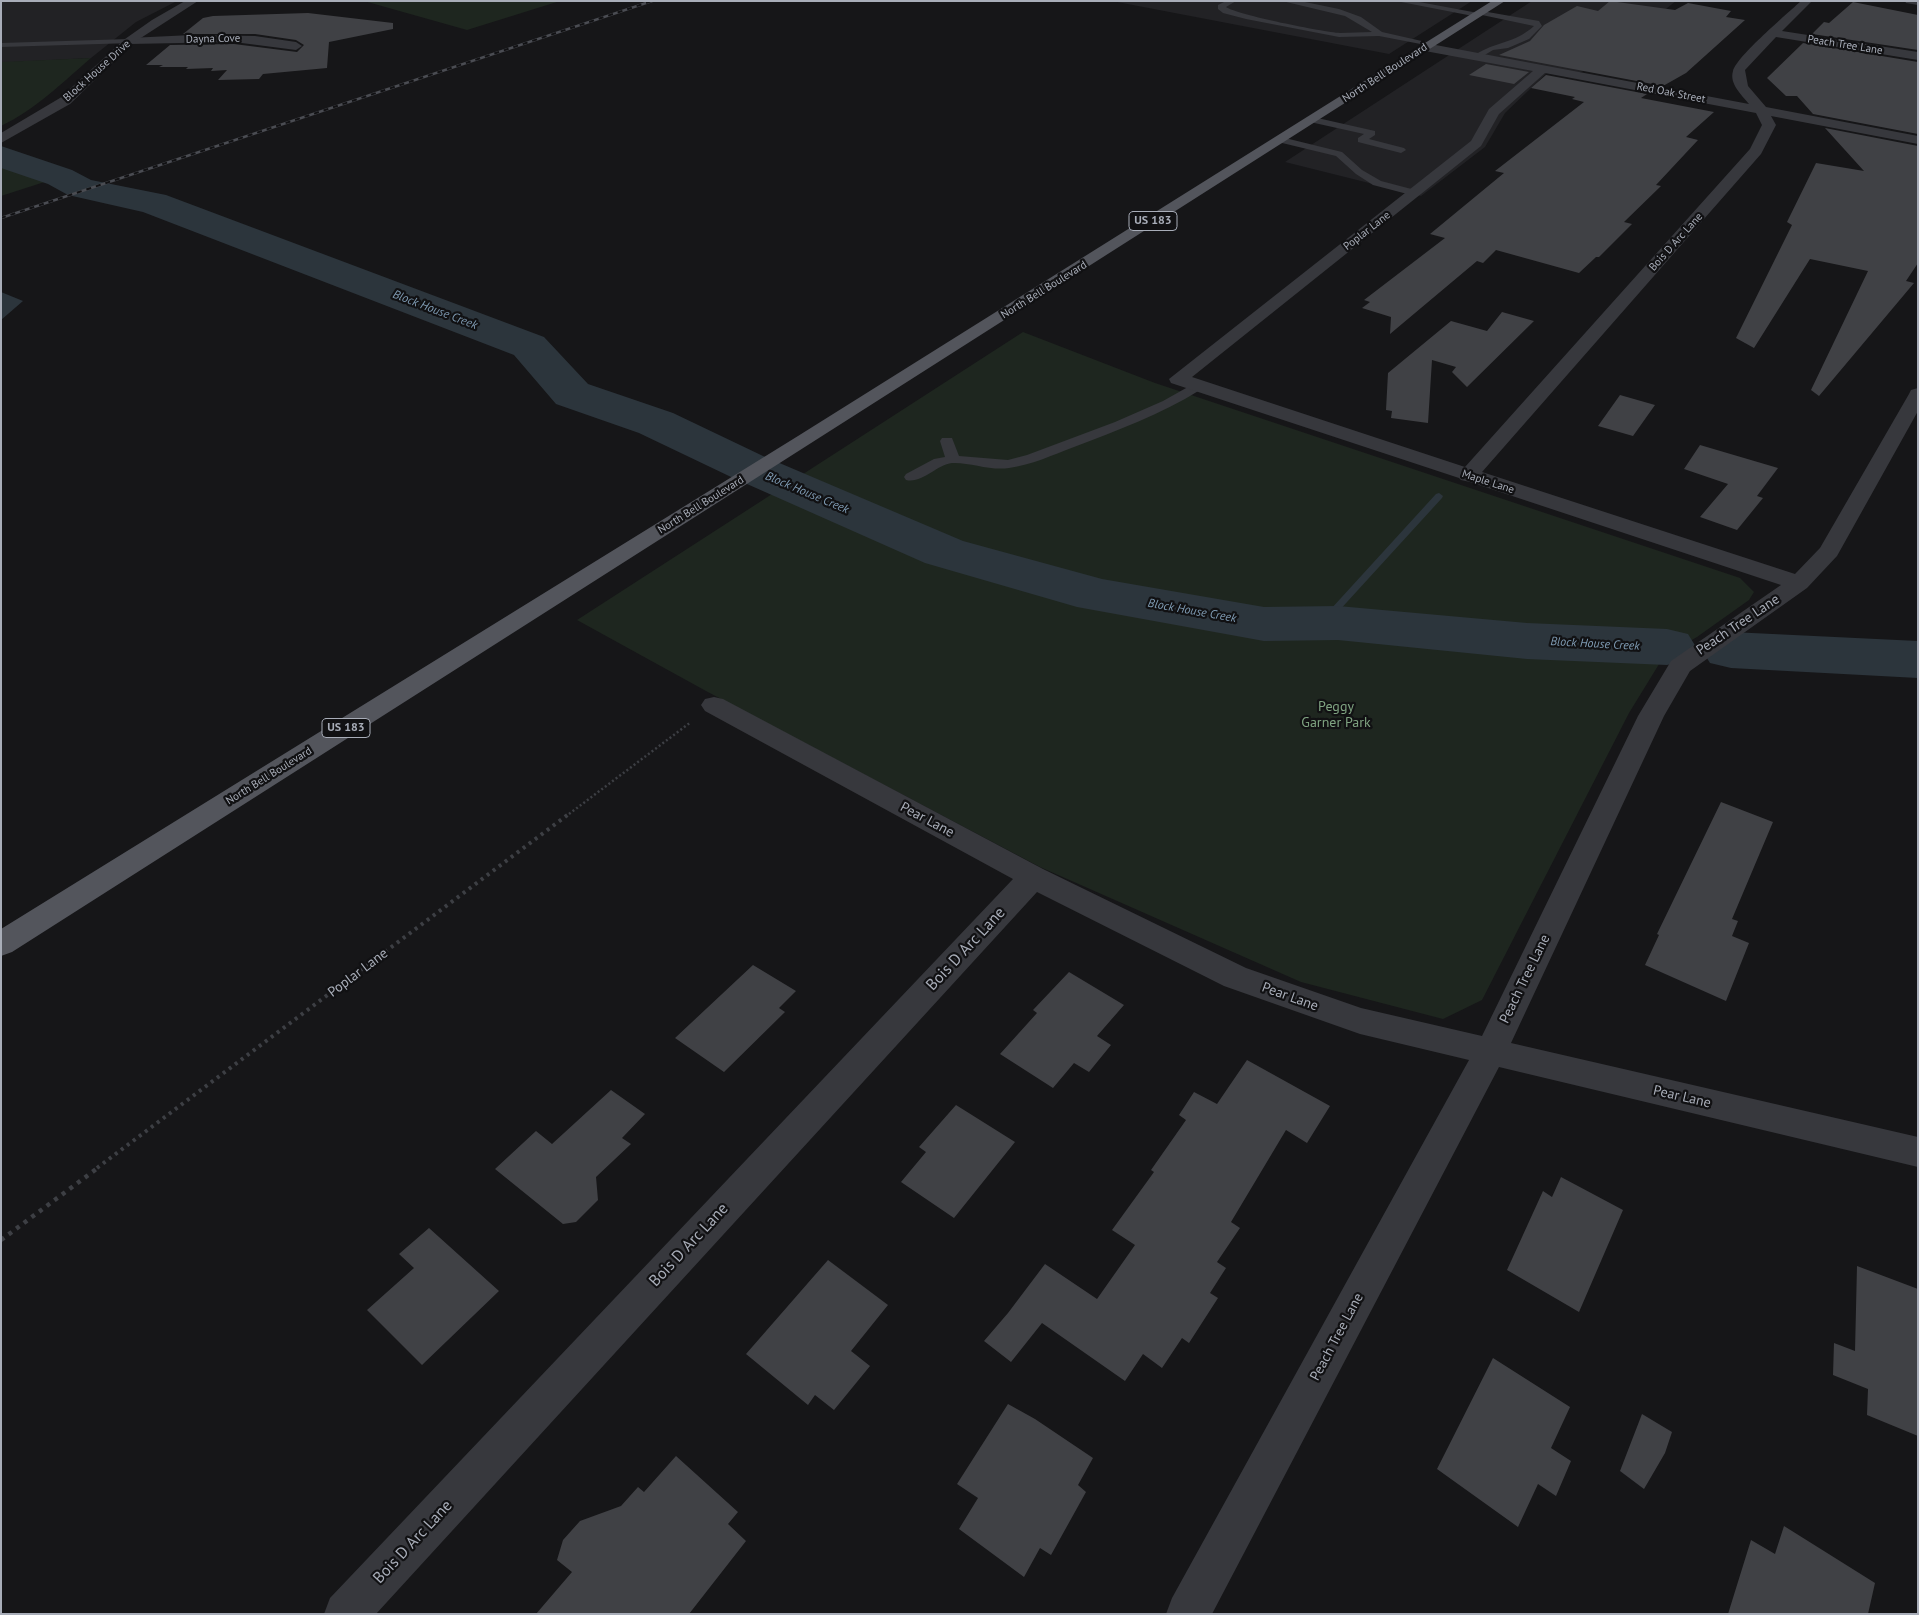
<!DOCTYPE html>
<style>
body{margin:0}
#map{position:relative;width:1919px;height:1615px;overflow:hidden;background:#161618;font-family:"PT Sans",sans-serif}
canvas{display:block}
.frame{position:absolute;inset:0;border:2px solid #a8adb8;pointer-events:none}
</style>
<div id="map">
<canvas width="1919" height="1615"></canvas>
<div class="frame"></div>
</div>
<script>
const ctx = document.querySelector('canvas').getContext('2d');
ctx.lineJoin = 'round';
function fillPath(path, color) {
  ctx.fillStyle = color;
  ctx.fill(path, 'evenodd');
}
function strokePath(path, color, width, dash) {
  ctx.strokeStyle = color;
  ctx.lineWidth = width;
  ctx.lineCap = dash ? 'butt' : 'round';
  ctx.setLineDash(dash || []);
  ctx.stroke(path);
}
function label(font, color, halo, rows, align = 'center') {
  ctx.font = font + ' "PT Sans",sans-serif';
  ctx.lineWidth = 4.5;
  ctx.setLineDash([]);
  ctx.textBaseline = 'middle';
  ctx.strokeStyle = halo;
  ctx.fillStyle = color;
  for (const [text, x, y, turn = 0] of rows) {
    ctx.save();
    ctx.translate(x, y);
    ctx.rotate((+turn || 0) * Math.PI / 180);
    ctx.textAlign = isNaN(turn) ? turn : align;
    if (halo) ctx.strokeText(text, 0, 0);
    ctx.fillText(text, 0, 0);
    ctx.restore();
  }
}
const built = new Path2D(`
 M1,1h176l-41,21 -45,36 -78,4h-12z
 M1112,1h360l-83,53z
 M1532,1h144l-85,67 -13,5 -26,-5 -47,45 -20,34 -64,49 -136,-34z`);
const green = new Path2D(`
 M364,1h196l-93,29z
 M91,58c-28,24 -56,52 -90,68v-64z
 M1,156l59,21 -59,19z
 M1023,332l132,51 585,195 14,14 -5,8 -52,37 -33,19 -35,57 -147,287 -39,19 -142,-37 -261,-115 -334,-176 -129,-71z`);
const water = new Path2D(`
 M1,292l22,9 -22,19z`);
const stream = new Path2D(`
 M1439,493l4,3 -1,2 -116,127h-6l-2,-2 2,-2 116,-127z`);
const river = new Path2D(`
 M1,146l71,24 19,10 75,15 378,142 44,47 85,29 90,43 200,85 139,38 162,28 74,-1 189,17 140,6 21,5 8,13 -8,13 -21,5 -140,-6 -189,-19 -74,1 -187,-34 -152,-44 -196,-87 -90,-43 -83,-29 -42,-49 -371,-143 -75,-17 -20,-11 -47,-16z
 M1731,632l187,9v37l-187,-10 -21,-5 -8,-13 8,-13z`);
const building = new Path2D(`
 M1610,1l65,9 13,-7 43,8 -5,6 19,3 -59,53 -23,13 -164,-31 31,-14 14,-16 33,-19 21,5z
 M1853,2l65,13v35l-106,-16 12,-12 5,1z
 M308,13l85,10v6l-64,13 -2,26 -64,6 -4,5 -41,1 9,-10 -16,1 2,-3 -27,1 2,-2h-29l4,-2h-17l24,-20 64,-1 63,8 7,-7 -8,-5 -41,-6h-72l20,-16 10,-2z
 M1803,43l115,19v72l-105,-20 -16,-18h-11l-19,-18z
 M1486,64l43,8 -15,12 -45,-9z
 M1546,75l101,19 -6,4 73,14 -28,25 12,3 -42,45 5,1 -37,36 8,2 -33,33h-3l-17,16 -83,-23 -13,13 -6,-2 -87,73 1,-17 -29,-9 8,-6 -6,-2 81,-62 -15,-4 74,-61 -9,-2 89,-69 -12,-3 3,-2 -44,-9z
 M1825,128l93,18v117l-12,18 8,2 -95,113 -8,-6 57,-119 -58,-12 -56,89 -18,-10 56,-113 -5,-3 29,-59 48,8z
 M1502,312l32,9 -67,66 -15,-15 4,-5 -24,-7 -4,63 -37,-5 1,-7 -6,-1 2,-37 63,-52 36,10z
 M1620,395l35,10 -22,31 -35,-10z
 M1700,445l78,23 -21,28 6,2 -26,32 -37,-13 28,-33 -44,-15z
 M1721,802l52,20 -41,97 6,2 -6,15 17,7 -23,58 -81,-36 14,-30 -2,-1z
 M753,965l43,26 -17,17 6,4 -61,60 -49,-34z
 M1069,972l55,33 -27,31 14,9 -22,27 -15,-9 -21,25 -53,-34 37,-41 -4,-3z
 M1247,1060l83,46 -23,37 -21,-13 -55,92 9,6 -23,34 9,6 -16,25 8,5 -29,45 -7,-5 -20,30 -19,-14 -18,27 -83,-58 -31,39 -27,-21 24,-28 37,-49 52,35 38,-54 -23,-15 42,-58 -3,-2 35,-50 -7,-5 15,-23 23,12z
 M611,1090l34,24 -23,24 9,6 -35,33 2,23 -22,22 -13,2 -68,-55 41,-38 16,13z
 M956,1105l59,37 -61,76 -53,-36 25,-30 -7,-5z
 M1561,1177l62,33 -44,102 -72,-42 36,-79 9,6z
 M429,1228l70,63 -77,74 -55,-55 47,-42 -15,-14z
 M828,1260l60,45 -37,46 19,15 -36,44 -19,-15 -7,10 -62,-51z
 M1857,1266l61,23v147l-51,-21 1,-26 -35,-14 1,-32 21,8z
 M1493,1358l77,49 -19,41 20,13 -15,35 -18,-12 -20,43 -81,-58z
 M1008,1404l27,15 58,39 -15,27 8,7 -35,63 -11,-7 -16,29 -65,-48 19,-31 -21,-14z
 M1642,1414l30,18 -7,21 -21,36 -24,-18z
 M676,1456l62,56 -10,12 18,17 -57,73h-153l36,-42 -15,-12 6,-20 17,-19 41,-15 17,-19 6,5z
 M1784,1526l91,57 -7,31h-140l23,-74 24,14z`);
const pathFar2 = new Path2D(`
 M569,814l122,-92`);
const pathFar1 = new Path2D(`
 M97,1168l473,-355`);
const path = new Path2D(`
 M1,1240l98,-73`);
const service = new Path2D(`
 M1226,1h10l-10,6c11,8 98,25 114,26 11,0 21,-1 32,-1l-27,-16 -63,-15h18l39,8 22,8 21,15 53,12 -4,2 -52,-10 -40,1 -93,-18 -23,-6 -5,-4v-4z
 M1396,1h18l64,12 4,-2 57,10 3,5 -13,13 -21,9 -15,2 -15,9h-3v-4c21,-14 39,-11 59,-29l-52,-11 -4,2z
 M129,39l4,2 -1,2 -131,4v-4z
 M1313,117l62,14v4l-6,4 35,9 2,2 -5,3 -43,-11v-4l6,-4 -54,-12v-4z
 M1281,137l61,15 20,18 19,11 38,10 1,2 -5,3 -42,-11 -17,-11 -20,-18 -58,-14v-4z
 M1195,383l6,4 -1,3c-40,25 -82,40 -126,57 -21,8 -43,18 -65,21 -19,3 -39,-6 -57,-5 -16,2 -30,21 -46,17l-2,-3 2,-3 28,-15 11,-2 -5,-16 2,-3h10l7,18 49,4 19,-5 88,-33 48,-21z`);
const minor = new Path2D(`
 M1801,1h11l-30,30 136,21v8l-142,-23 -31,33 3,16 18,21 152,29v8l-147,-28 5,9 -15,29 -279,318 313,102 25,-26 89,-154 2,-4 7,-2v23l-81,145 -30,32 -117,83 -26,45 -153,327 407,94v30l-419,-100 -287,547h-46l6,-16 297,-538 -109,-26 -136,-48 -187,-94 -661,722h-52l6,-16 683,-719 -308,-168 -4,-6 4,-6 9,-2 9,2 320,170 203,99 115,40 121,28 156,-320 33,-55 110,-76 -311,-103 -9,-2 -2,-2 -288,-95 -2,-4 302,-238 18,-32 44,-38 -108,-20 -4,-2 -2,-2 2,-2 4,-2 324,61c-7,-9 -20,-20 -16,-33 4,-15 54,-57 68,-70zM1545,73l211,40 6,12 -12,24 -285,318 -273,-90 289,-231 18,-32z
 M1905,1h13v4l-12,-2z
 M192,35l63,1 41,6 6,4 -6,4 -62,-8 -105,2 -6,-3 6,-3z`);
const tertiary = new Path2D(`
 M185,1h13l-65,42 -63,61 -69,39v-10l59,-35 65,-59 27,-19z`);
const primary = new Path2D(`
 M1492,1h13l-1493,951 -11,4v-27l797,-493z`);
const rail = new Path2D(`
 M1,218l651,-217`);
const farStreetnames = [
 ["Dayna Cove",213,39,-1],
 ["Peach Tree Lane",1845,45,9],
 ["Block House Drive",97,71,-42],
 ["North Bell Boulevard",1385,73,-33],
 ["Red Oak Street",1671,93,11],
 ["Poplar Lane",1367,231,-38],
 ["Bois D Arc Lane",1676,242,-48],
 ["North Bell Boulevard",1044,290,-32],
 ["Maple Lane",1488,482,18],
 ["North Bell Boulevard",701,505,-32],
 ["North Bell Boulevard",269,776,-32]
];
const shields = [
 [1153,221,48],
 [346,728,48]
];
const shieldNames = [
 ["US 183",1153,221],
 ["US 183",346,728]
];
const farWaternames = [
 ["Block House Creek",435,310,21],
 ["Block House Creek",807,493,23],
 ["Block House Creek",1192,611,10],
 ["Block House Creek",1595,644,3]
];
const streetNames = [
 ["Peach Tree Lane",1738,625,-34],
 ["Pear Lane",927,820,28],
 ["Poplar Lane",358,973,-37],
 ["Peach Tree Lane",1525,979,-64],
 ["Pear Lane",1290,997,20],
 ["Pear Lane",1682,1097,13],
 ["Peach Tree Lane",1337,1337,-62]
];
const parkNames = [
 ["Peggy",1336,707],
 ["Garner Park",1336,723]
];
const nearStreetnames = [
 ["Bois D Arc Lane",966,949,-47],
 ["Bois D Arc Lane",689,1245,-47],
 ["Bois D Arc Lane",413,1542,-47]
];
fillPath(built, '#222225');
fillPath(green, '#1e261f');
fillPath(water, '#2c353c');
fillPath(stream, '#2c353c');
fillPath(river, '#2c353c');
fillPath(building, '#404145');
strokePath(pathFar2, '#3d3f44', 2.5, [2, 2.5]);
strokePath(pathFar1, '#3d3f44', 4, [3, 4.5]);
strokePath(path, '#3d3f44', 4.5, [4, 5.5]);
fillPath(service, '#37383d');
fillPath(minor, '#37383d');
fillPath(tertiary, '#37383d');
fillPath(primary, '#53555c');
strokePath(rail, '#4a4c52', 2.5);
strokePath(rail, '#111113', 2, [5]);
label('11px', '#a8adb8', '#111113', farStreetnames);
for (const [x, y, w] of shields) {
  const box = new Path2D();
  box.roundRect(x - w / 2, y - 9.5, w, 19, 4);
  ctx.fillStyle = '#111113';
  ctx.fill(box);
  strokePath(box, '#a8adb8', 1);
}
label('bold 12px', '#a8adb8', null, shieldNames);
label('italic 12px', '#7f9bb3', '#111113', farWaternames);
label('14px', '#a8adb8', '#111113', streetNames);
label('14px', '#7fa381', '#111113', parkNames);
label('16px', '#a8adb8', '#111113', nearStreetnames);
</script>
